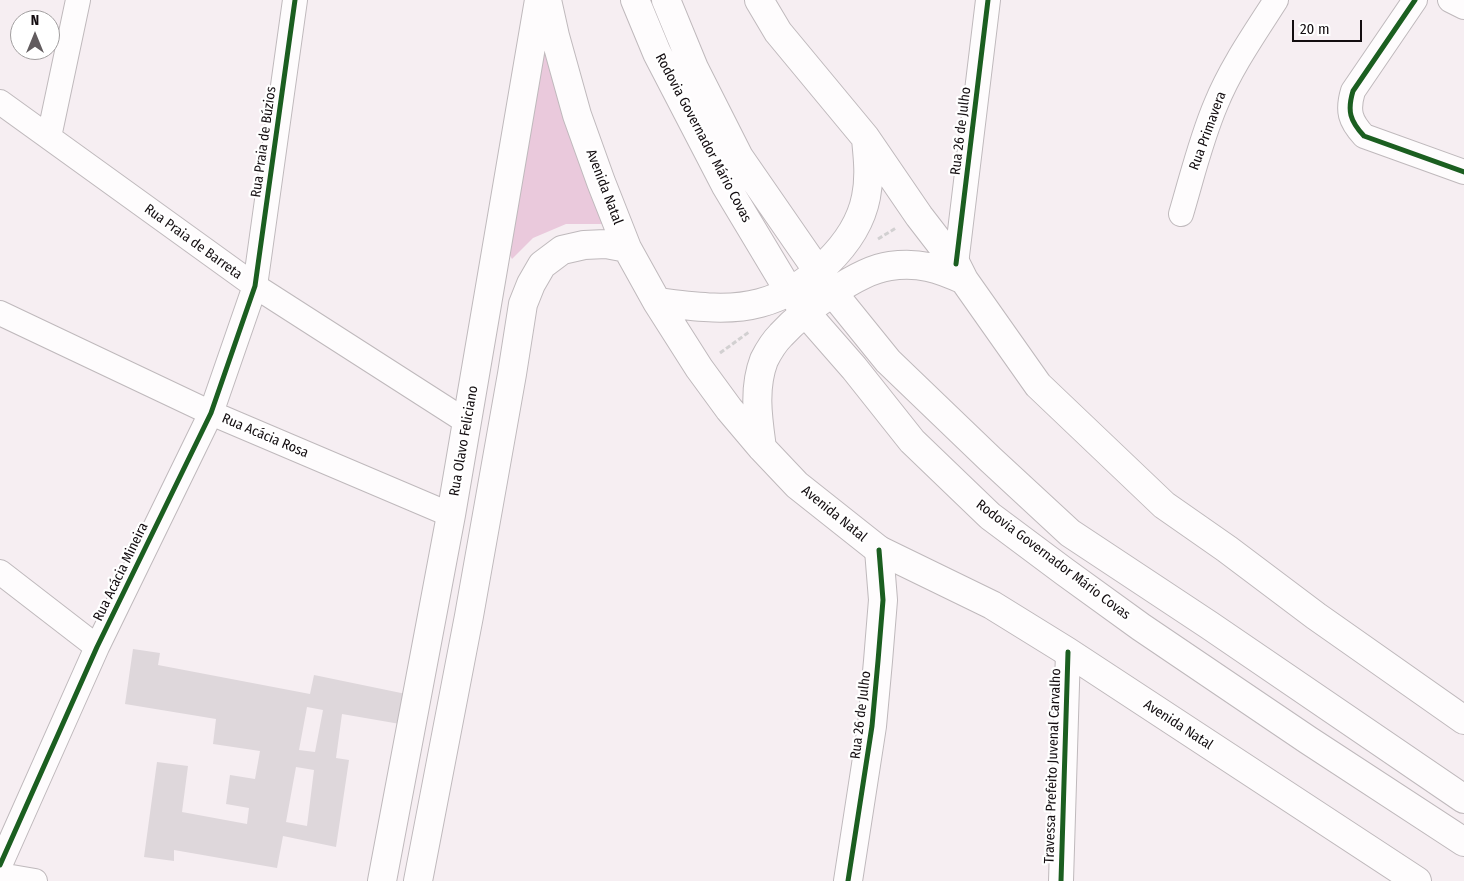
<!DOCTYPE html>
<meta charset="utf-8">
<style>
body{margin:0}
#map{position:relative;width:1464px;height:881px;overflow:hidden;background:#f6eef2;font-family:"Fira Sans Condensed",sans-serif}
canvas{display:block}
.north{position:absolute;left:10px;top:10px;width:50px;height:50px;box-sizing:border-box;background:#fff;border:1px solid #a19e9f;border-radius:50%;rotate:0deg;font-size:14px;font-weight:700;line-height:20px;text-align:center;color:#130d10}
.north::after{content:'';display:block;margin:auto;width:18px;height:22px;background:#625c5f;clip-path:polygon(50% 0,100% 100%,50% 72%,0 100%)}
.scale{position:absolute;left:1292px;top:20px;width:70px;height:22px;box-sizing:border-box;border:2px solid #130d10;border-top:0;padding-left:6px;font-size:15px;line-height:18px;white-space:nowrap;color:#130d10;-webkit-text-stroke:4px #fff;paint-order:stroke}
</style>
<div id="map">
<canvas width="1464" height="881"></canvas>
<div class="north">N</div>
<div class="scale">20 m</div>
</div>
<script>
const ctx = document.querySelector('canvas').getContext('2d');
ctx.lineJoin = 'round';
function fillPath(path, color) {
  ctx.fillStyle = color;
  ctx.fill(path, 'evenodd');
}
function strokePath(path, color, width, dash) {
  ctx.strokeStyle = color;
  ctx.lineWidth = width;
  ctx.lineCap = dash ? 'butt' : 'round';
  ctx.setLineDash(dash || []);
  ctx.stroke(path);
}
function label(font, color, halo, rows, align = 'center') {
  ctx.font = font + ' "Fira Sans Condensed",sans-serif';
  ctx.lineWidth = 4.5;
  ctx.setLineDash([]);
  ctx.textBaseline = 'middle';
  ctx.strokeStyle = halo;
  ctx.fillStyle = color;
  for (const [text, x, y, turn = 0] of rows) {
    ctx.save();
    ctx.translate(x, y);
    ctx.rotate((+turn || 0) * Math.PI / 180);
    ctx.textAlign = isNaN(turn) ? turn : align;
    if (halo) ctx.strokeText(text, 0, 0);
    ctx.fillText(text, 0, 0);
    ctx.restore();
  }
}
const green = new Path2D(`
 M543,43l64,181h-41l-33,14 -21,21 -8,-15z`);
const building = new Path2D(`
 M133,649l27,4 -2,12 152,29 4,-19 92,19 -6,30 -58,-10 -6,44 13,2 -13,87 -53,-11 -6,32 -103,-18v11l-30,-4 13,-95 31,4 -6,46 65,12 2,-16 -23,-4 4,-29 25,4 5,-28 -47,-7 3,-25 -91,-15zM307,707l16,3 -8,42 -16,-2zM296,767l18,3 -7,56 -21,-4z`);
const path = new Path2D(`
 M878,239l18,-11
 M720,353l29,-21`);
const minor = new Path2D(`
 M1415,0l-62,91c-6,20 -3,30 11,45l100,36
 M1450,0l14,7
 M0,102l255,184 212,136
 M49,137l29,-137
 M1181,214c11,-37 20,-75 35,-110 15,-37 39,-71 60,-104
 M956,264l32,-264
 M0,313l211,100 240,102
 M0,572l97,75
 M0,865l97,-218 114,-234 44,-127 40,-286
 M0,875l35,6
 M1061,881l7,-229`);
const tertiary = new Path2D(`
 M848,881l24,-155 6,-65 5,-61 -4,-50`);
const secondary = new Path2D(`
 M547,0l8,36 22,79 24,67 26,66 30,54 42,66 30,41 33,39 35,37 82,65 113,55 76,47 349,229
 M759,0l19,32 87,105 54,79 37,48 8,16 74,105 126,120 63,44 89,67 148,104
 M657,302c33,4 70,10 103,1 46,-12 97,-59 106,-106 4,-20 2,-38 0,-58
 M762,448c-4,-29 -9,-59 2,-88 4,-8 11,-19 17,-25 22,-24 77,-65 109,-69 29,-4 48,2 74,14
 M382,881l69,-366 88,-515
 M418,881l51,-265 43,-242 11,-70 8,-20 11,-19 20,-15 22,-5 22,-1 21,4`);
const trunk = new Path2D(`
 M635,0l22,53 69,133 57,95 22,31 49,56 58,73 78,75 75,56 76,55 167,113 156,102
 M666,0l28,68 45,89 94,136 55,68 102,98 80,74 139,92 255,174`);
const cycleway = new Path2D(`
 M1415,0l-62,91c-6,20 -3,30 11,45l100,36
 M956,264l32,-264
 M0,865l97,-218 114,-234 44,-127 40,-286
 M848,881l24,-155 6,-65 5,-61 -4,-50
 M1061,881l7,-229`);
const streetNames = [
 ["Rua 26 de Julho",961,131,-83],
 ["Rua Primavera",1208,131,-70],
 ["Rodovia Governador Mário Covas",703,138,62],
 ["Rua Praia de Búzios",264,142,-82],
 ["Avenida Natal",604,187,69],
 ["Rua Praia de Barreta",193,242,36],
 ["Rua Acácia Rosa",265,436,23],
 ["Rua Olavo Feliciano",464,441,-80],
 ["Avenida Natal",834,514,39],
 ["Rodovia Governador Mário Covas",1053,560,37],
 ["Rua Acácia Mineira",121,572,-64],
 ["Rua 26 de Julho",861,715,-83],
 ["Avenida Natal",1178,725,33],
 ["Travessa Prefeito Juvenal Carvalho",1053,766,-88]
];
fillPath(green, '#eac9dc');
fillPath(building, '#ded7db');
strokePath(minor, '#bfb9bc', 26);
strokePath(tertiary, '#bfb9bc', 30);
strokePath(secondary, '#bfb9bc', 30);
strokePath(trunk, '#bfb9bc', 30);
strokePath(path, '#d2d0d1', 3, [5, 2.5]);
strokePath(minor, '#fefcfd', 24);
strokePath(tertiary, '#fefcfd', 28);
strokePath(secondary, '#fefcfd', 28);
strokePath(trunk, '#fefcfd', 28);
strokePath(cycleway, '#1b5e20', 5);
label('14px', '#130d10', '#fff', streetNames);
</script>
